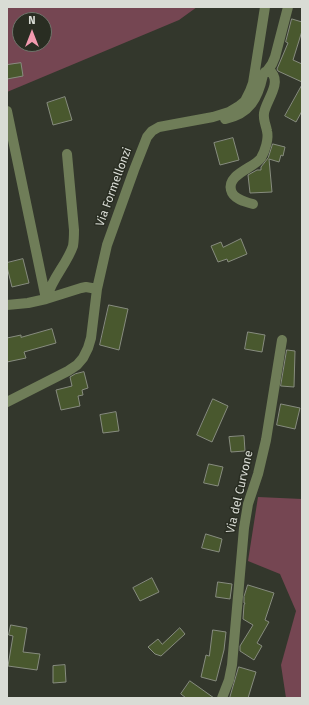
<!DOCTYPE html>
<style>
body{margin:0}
#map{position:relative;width:309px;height:705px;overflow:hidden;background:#33372c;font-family:"Fira Sans",sans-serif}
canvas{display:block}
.frame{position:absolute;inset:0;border:8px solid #d9dcd5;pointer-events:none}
.north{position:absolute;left:12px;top:12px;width:40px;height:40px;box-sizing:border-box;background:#292d22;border:1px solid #6f736a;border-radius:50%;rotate:0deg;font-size:11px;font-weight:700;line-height:16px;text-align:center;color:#d9dcd5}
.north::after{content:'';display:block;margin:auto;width:14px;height:18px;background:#f29aaf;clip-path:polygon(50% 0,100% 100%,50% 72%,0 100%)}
</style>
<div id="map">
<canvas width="309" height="705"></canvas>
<div class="frame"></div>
<div class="north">N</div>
</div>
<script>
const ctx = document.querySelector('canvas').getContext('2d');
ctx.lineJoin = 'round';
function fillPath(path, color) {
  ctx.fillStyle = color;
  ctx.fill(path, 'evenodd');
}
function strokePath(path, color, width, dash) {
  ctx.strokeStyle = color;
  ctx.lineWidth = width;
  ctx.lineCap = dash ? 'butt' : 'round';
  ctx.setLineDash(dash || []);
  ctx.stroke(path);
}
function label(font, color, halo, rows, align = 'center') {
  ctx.font = font + ' "Fira Sans",sans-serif';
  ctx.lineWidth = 3;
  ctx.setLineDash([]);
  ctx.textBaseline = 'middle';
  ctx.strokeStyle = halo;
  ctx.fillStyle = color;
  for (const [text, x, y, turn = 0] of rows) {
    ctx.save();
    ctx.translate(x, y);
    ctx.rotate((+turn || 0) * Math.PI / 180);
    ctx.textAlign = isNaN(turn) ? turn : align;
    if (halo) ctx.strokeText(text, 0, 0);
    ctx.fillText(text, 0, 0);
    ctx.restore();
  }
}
const green = new Path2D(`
 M7,7h190l-18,13 -172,72zM20,20h24v24h-24z
 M258,497l44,2v199h-16l-5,-33 15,-54 -16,-37 -32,-13z`);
const building = new Path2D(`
 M292,19l10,3v9l-9,29 9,4v18l-24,-11 -1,-2 11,-26 -2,-1z
 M21,63l2,13 -16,3v-14z
 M302,85v26l-6,11 -11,-6z
 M65,97l7,23 -19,5 -6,-22z
 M233,138l6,22 -19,5 -6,-22z
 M273,144l12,3 -2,9 -2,-1 -2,7 -10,-3 3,33 -22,1 -2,-18 9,-5h4v-3l7,-9z
 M241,239l6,15 -19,8 -1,-3 -9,3 -7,-16 10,-4 2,5z
 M23,259l6,24 -17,4 -5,-20v-4z
 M109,305l19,4 -9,41 -19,-5z
 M52,329l4,14 -32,9 2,6 -19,4v-24l14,-3v2z
 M248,332l17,3 -3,17 -17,-3z
 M287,350l8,1 -1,36 -13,-1z
 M84,372l4,16 -6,2 1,5 -5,1 2,10 -19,4 -5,-20 16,-4 -2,-9 5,-3z
 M213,399l15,7 -16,36 -15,-7z
 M281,404l19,4 -5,21 -18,-4z
 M116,412l3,19 -16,2 -3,-18z
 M244,436l1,15 -14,1 -2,-15z
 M209,464l14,3 -5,19 -14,-3z
 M206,534l16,5 -3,13 -17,-4z
 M152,578l7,14 -19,9 -7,-13z
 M218,582l14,2 -2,15 -14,-2z
 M248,585l26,8 -9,27 4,2 -12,21 5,3 -8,14 -14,-9v-5l13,-21 -10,-6 1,-14 1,-2h-1v-6z
 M11,625l16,3 -4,24 17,2 -3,16 -29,-4 5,-30 -4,-1z
 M180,628l5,6 -24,22 -6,-2 -7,-7 10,-8 4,5z
 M213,630l13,2 -2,18 -8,31 -15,-4 5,-22 3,1z
 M65,665l1,17 -13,1v-17z
 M239,667l17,5 -8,26h-18z
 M190,681l10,7 14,10h-28l-5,-4z`);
const minor = new Path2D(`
 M267,71l5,-7 3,-7 13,-50
 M7,111l39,188
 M225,119c25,-5 33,-21 38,-44l2,-3 2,-1 5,2c9,11 -6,28 -8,40 -1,7 2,12 3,18 2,8 -2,20 -6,27 -7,10 -34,16 -30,32 2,9 14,12 22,14
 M47,297c5,-19 20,-33 26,-51 1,-6 1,-11 1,-16l-7,-76
 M7,305l21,-2 18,-4 35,-11 5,-1 11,2
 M7,402l61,-31 9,-6 6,-7 5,-10 3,-10 6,-49 10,-44 27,-75 13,-33 5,-6 7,-4 16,-3 38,-7 16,-5 10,-6 6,-5 5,-10 3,-8 12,-76
 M222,698l7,-18 3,-15 12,-137 4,-24 10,-30 8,-34 16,-100`);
const streetNames = [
 ["Via Formellonzi",114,187,-70],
 ["Via del Curvone",240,492,-77]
];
fillPath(green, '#754652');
fillPath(building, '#49582e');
strokePath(building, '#878c7f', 1);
strokePath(minor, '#6f7d58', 10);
label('12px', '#d9dcd5', '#292d22', streetNames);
</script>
